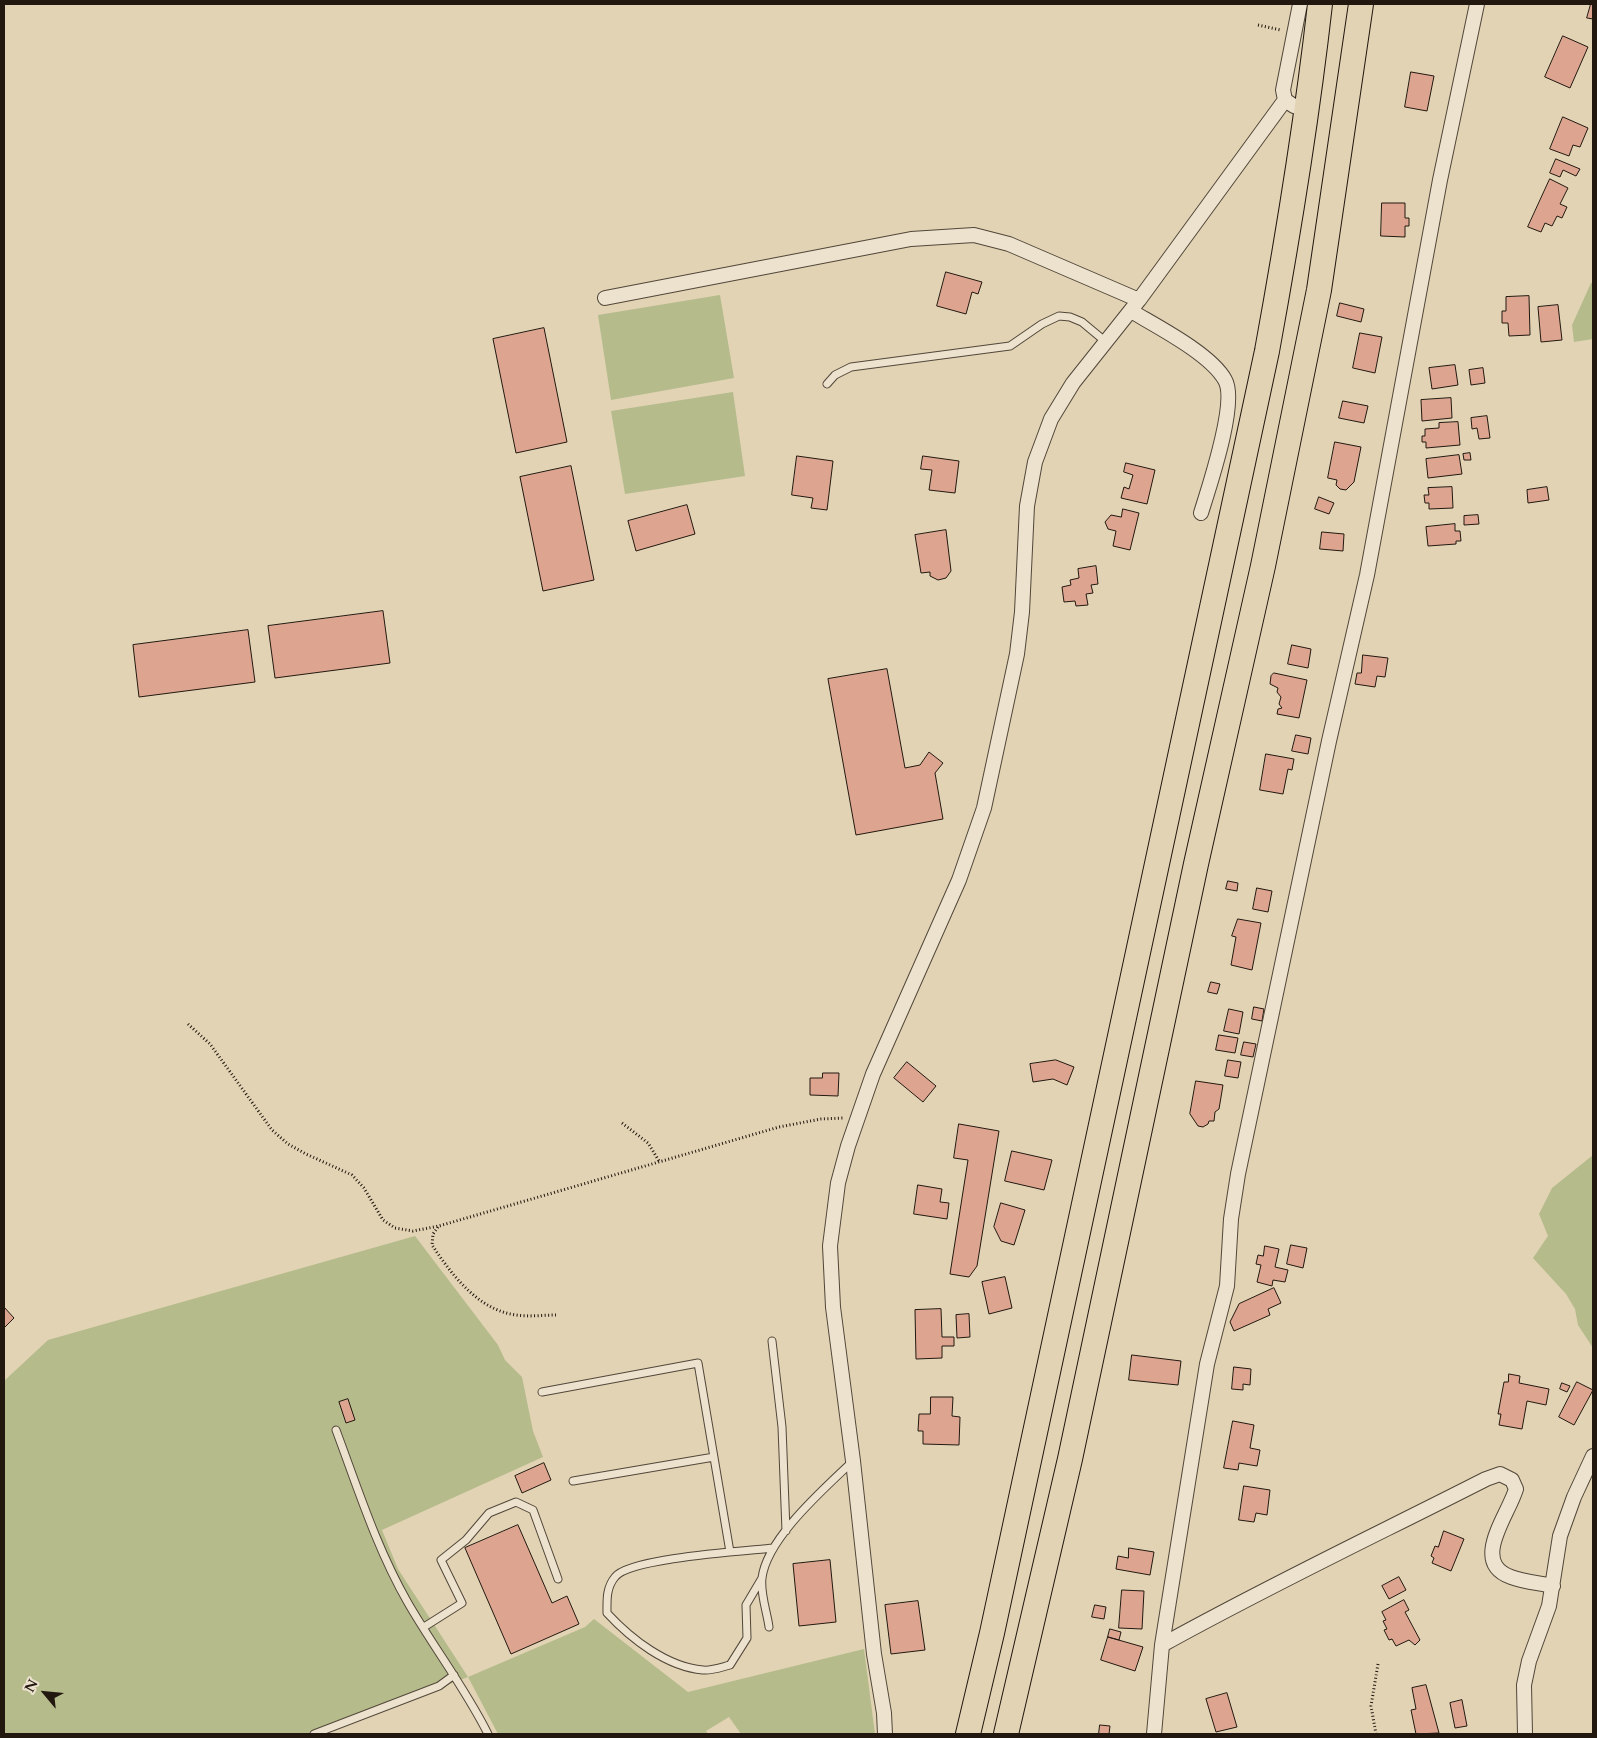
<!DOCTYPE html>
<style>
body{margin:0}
#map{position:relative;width:1597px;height:1738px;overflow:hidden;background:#e1d3b4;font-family:Cardo,serif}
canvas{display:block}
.frame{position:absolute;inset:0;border:5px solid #221810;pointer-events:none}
.north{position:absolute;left:20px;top:1668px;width:50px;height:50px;-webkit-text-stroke:4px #ece2ce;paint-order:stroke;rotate:298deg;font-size:14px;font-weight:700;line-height:20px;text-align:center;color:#221810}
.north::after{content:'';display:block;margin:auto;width:18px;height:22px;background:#221810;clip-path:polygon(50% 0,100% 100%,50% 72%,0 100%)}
</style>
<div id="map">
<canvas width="1597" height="1738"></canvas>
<div class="frame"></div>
<div class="north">N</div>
</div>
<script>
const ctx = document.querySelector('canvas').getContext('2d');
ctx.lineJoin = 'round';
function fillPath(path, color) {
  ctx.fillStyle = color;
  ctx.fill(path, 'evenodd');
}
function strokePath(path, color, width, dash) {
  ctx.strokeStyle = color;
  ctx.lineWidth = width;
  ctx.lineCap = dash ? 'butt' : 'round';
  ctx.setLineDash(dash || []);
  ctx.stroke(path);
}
const green = new Path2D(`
 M1591,283h2v56l-19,3 -2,-17z
 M720,295l14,83 -123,22 -13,-85z
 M733,392l12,84 -120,18 -14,-83z
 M1593,1155v193l-15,-23 -3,-16 -9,-15 -33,-36 15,-22 -9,-22 13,-26z
 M415,1236l83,109 7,15 17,17 11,54 10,26 -161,73 16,39 70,108 117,-50 9,-8 94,73 176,-43 11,85h-134l-12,-17 -23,14 2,3h-210l-30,-57 -152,57h-312v-353l44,-41z`);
const building = new Path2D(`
 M1591,4h2v15l-6,-1z
 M1563,36l25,11 -18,41 -25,-11z
 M1411,72l23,4 -7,35 -22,-4z
 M1563,117l25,11 -8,19 -7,-2 -4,11 -19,-7z
 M1556,159l24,10 -4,7 -13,-6 -3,7 -10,-4z
 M1550,179l18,9 -8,16 7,3 -5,11 -5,-2 -5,10 -7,-3 -4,9 -13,-5z
 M1382,203h23v15h4v8h-4v11l-24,-1z
 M946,272l36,10 -4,12 -6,-2 -6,22 -29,-8z
 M1529,296l1,39 -21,1 -1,-13h-6v-12h4v-14z
 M1340,303l24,6 -3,13 -24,-6z
 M1558,305l4,35 -21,2 -3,-35z
 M544,328l23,114 -51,11 -23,-114z
 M1360,333l22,4 -7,36 -22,-5z
 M1455,365l3,20 -26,4 -3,-21z
 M1483,368l2,15 -14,2 -2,-15z
 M1451,398l1,20 -30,3 -1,-21z
 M1343,401l25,5 -4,17 -25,-5z
 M1487,416l3,22 -11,1 -2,-11 -5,1 -1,-11z
 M1458,422l2,23 -34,3v-6h-4v-6h3v-7l14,-1v-5z
 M1335,442l26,5 -7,35 -8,8 -6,-1 -4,-4 1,-5 -9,-2z
 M1470,453l1,7h-7l-1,-6z
 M1459,455l3,19 -34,4 -2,-19z
 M797,456l36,5 -6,49 -16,-2 2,-10 -21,-3z
 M923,456l36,5 -4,32 -26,-3 3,-20 -11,-1z
 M1126,463l29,7 -8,34 -26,-6 3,-11 5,2 4,-14 -9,-3z
 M571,466l23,114 -51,11 -23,-114z
 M1452,487l1,21 -24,1v-6h-4l-1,-8h5l-1,-7z
 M1547,487l2,13 -21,3 -1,-13z
 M1319,497l15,6 -5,11 -14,-5z
 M687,505l8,29 -59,17 -8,-30z
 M1123,509l16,4 -9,37 -17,-4 3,-15 -8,-2 -3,-7 6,-7 10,2z
 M1478,515l1,9 -15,1v-9z
 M1455,524v7h5l1,10h-5v3l-28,2 -2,-19z
 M946,530l5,41 -5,7 -8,2 -8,-4v-4l-9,1 -6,-38z
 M1322,532l22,2 -1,17 -23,-2z
 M1096,566l2,18 -7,1 2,8 -7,1 2,11 -12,1 -1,-5 -11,1 -2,-15 9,-2 -1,-5 9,-2 -1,-9z
 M383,611l7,52 -115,15 -7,-52z
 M248,630l7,52 -116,15 -6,-52z
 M1292,645l19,4 -3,19 -20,-4z
 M1363,655l25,3 -3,19 -8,-1 -2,11 -20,-3 2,-11h4z
 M887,669l18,99 15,-3 9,-13 14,11 -8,10 8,46 -87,16 -28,-156z
 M1274,673l33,7 -8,38 -22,-4 1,-5 4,-1 -3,-4 2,-7 -4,-5 1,-4 -8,-4 1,-8z
 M1296,735l15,3 -3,16 -16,-3z
 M1266,754l28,5 -2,11 -4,-1 -5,25 -23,-4z
 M1228,881l10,2 -1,8 -11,-2z
 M1257,888l15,3 -4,21 -15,-3z
 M1238,919l23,4 -9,47 -21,-5 5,-28 -4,-1z
 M1211,982l9,2 -3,10 -9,-2z
 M1254,1007l10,2 -2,12 -10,-2z
 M1229,1009l14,3 -4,22 -15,-3z
 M1219,1035l19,3 -3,15 -19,-3z
 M1244,1042l12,2 -3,13 -12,-2z
 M1056,1060l18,7 -7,18 -14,-6 -20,3 -3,-18z
 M1228,1060l13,2 -3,16 -13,-2z
 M907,1062l29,24 -13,16 -29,-24z
 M823,1073h16l-1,23 -28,-1v-17h12z
 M1196,1081l27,4 -4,24 -4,3 -1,9h-5l-1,3 -5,3 -5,-1 -8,-12z
 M959,1124l40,7 -22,135 -8,11 -19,-3 18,-114 -14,-2z
 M1012,1151l40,9 -8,30 -39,-9z
 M918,1185l24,4 -2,13 9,1 -2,16 -33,-5z
 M1001,1203l24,7 -11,35 -13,-4 -7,-14z
 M1291,1245l16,3 -4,20 -16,-4z
 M1265,1246l14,3 -4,18 13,3 -3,12 -12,-2 -1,6 -15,-4 4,-17 -5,-1 2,-9 5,1z
 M1005,1277l7,31 -23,6 -7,-32z
 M1274,1288l7,15 -13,6 2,6 -36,16 -4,-9 9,-18z
 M4,1307l10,11 -10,10z
 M941,1309l1,28h12v9h-12v12l-26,1 -1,-49z
 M969,1314l1,23 -13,1 -1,-23z
 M1132,1355l49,6 -3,24 -49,-5z
 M1234,1367l17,2 -1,16 -7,-1v6l-11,-1z
 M1509,1374l11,2 -1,7 30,6 -3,16 -19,-4 -5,28 -23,-4 2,-11h-3l6,-32h4z
 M1577,1382l16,8 -19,35 -15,-8z
 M1562,1383l8,3 -3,6 -7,-3z
 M931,1397h22l-1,19 8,1 -1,28 -36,-1v-13h-5l1,-17h11z
 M348,1399l7,21 -9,3 -7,-21z
 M1233,1421l21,4 -4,23 10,2 -3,16 -18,-3 -1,7 -14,-2z
 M544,1463l7,17 -29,13 -7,-17z
 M1244,1486l26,4 -3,25 -11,-2 -2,9 -15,-2z
 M518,1525l34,78 15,-7 12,28 -68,30 -46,-106z
 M1444,1531l20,8 -13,32 -19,-8 2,-5 -3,-2 4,-10 3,1z
 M1129,1548l25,4 -4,23 -34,-6 2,-13 10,2z
 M830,1560l6,62 -37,4 -6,-62z
 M1399,1577l7,13 -17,9 -7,-13z
 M1122,1590l22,1 -2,38 -23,-1z
 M1404,1600l5,10 -4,2 15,28 -5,5 -6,-5 -13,6 -4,-7 -3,1 -5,-10 3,-1 -4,-8 3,-1 -4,-8z
 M918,1601l7,49 -34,4 -6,-49z
 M1095,1605l11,2 -2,12 -12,-2z
 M1110,1629l11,3 -2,8 -11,-3z
 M1108,1637l35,10 -8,24 -34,-11z
 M1426,1685l13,48 -23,1 -5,-24 5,-1 -4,-21z
 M1227,1693l10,34 -21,5 -10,-33z
 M1462,1700l5,26 -12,2 -5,-25z
 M1100,1725l10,1 -1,8h-10z`);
const path = new Path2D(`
 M1258,25l23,5
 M188,1024l22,20 62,86 16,14 18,10 46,21 12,13 19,32 12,8 18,3 26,-5 340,-99 42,-8 23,-1
 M622,1123l26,20 11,18
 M438,1227l-5,7 -1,11c20,30 46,65 84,70 13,2 27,0 40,0
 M1376,1734l-5,-28 7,-42`);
const service = new Path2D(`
 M827,384l8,-9 16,-8 159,-21 32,-22 17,-8 11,1 12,5 24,20
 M772,1341l10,86 4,104
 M542,1392l156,-29 32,189
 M336,1430c22,59 41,119 72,173 26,45 57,85 80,131
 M573,1481l141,-24
 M762,1578l-16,27 1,33 -17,27c-8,2 -19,6 -27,5 -36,-3 -72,-31 -96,-57 0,-13 -1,-25 8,-36 14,-19 131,-26 158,-29
 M424,1627l38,-24 -21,-43 25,-20 23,-27 27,-11 17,8 25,69
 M769,1627c-2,-15 -9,-34 -7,-49 5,-40 62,-89 91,-117
 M314,1734l125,-48 15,-11`);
const minor = new Path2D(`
 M1300,4l-17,86 2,10 9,6 14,4
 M605,298l306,-59 63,-4 35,9 130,56
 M1131,311c25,15 80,43 94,69 13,22 -16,107 -24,133
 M1162,1645c106,-59 216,-111 324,-166l14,-5 12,6 4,9c-8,27 -46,73 -5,88 13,5 28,6 42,9
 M885,1734l-1,-21 -10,-59 -21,-193 -20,-154 -3,-61 8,-63 10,-37 25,-72 86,-194 25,-72 33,-154 5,-42 5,-106 8,-44 16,-43 22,-36 66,-83 146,-200
 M1154,1734l8,-89 45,-281 20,-78 4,-67 7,-45 91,-433 38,-166 73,-395 37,-176
 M1525,1734l-1,-49 5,-24 20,-55 11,-70 14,-39 19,-41`);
const trunk = new Path2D(`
 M968,1734l24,-101 275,-1282c21,-115 40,-231 53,-347
 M1006,1734l64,-275 126,-595 67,-298 56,-276 42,-286`);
fillPath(green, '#b6bb8b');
fillPath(building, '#dda58f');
strokePath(building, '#221810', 1);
strokePath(service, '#524739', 9);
strokePath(minor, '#524739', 16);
strokePath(trunk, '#221810', 26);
strokePath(path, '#221810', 3, [1, 2.5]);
strokePath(service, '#ece2ce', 7);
strokePath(minor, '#ece2ce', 14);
strokePath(trunk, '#e1d3b4', 24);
</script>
